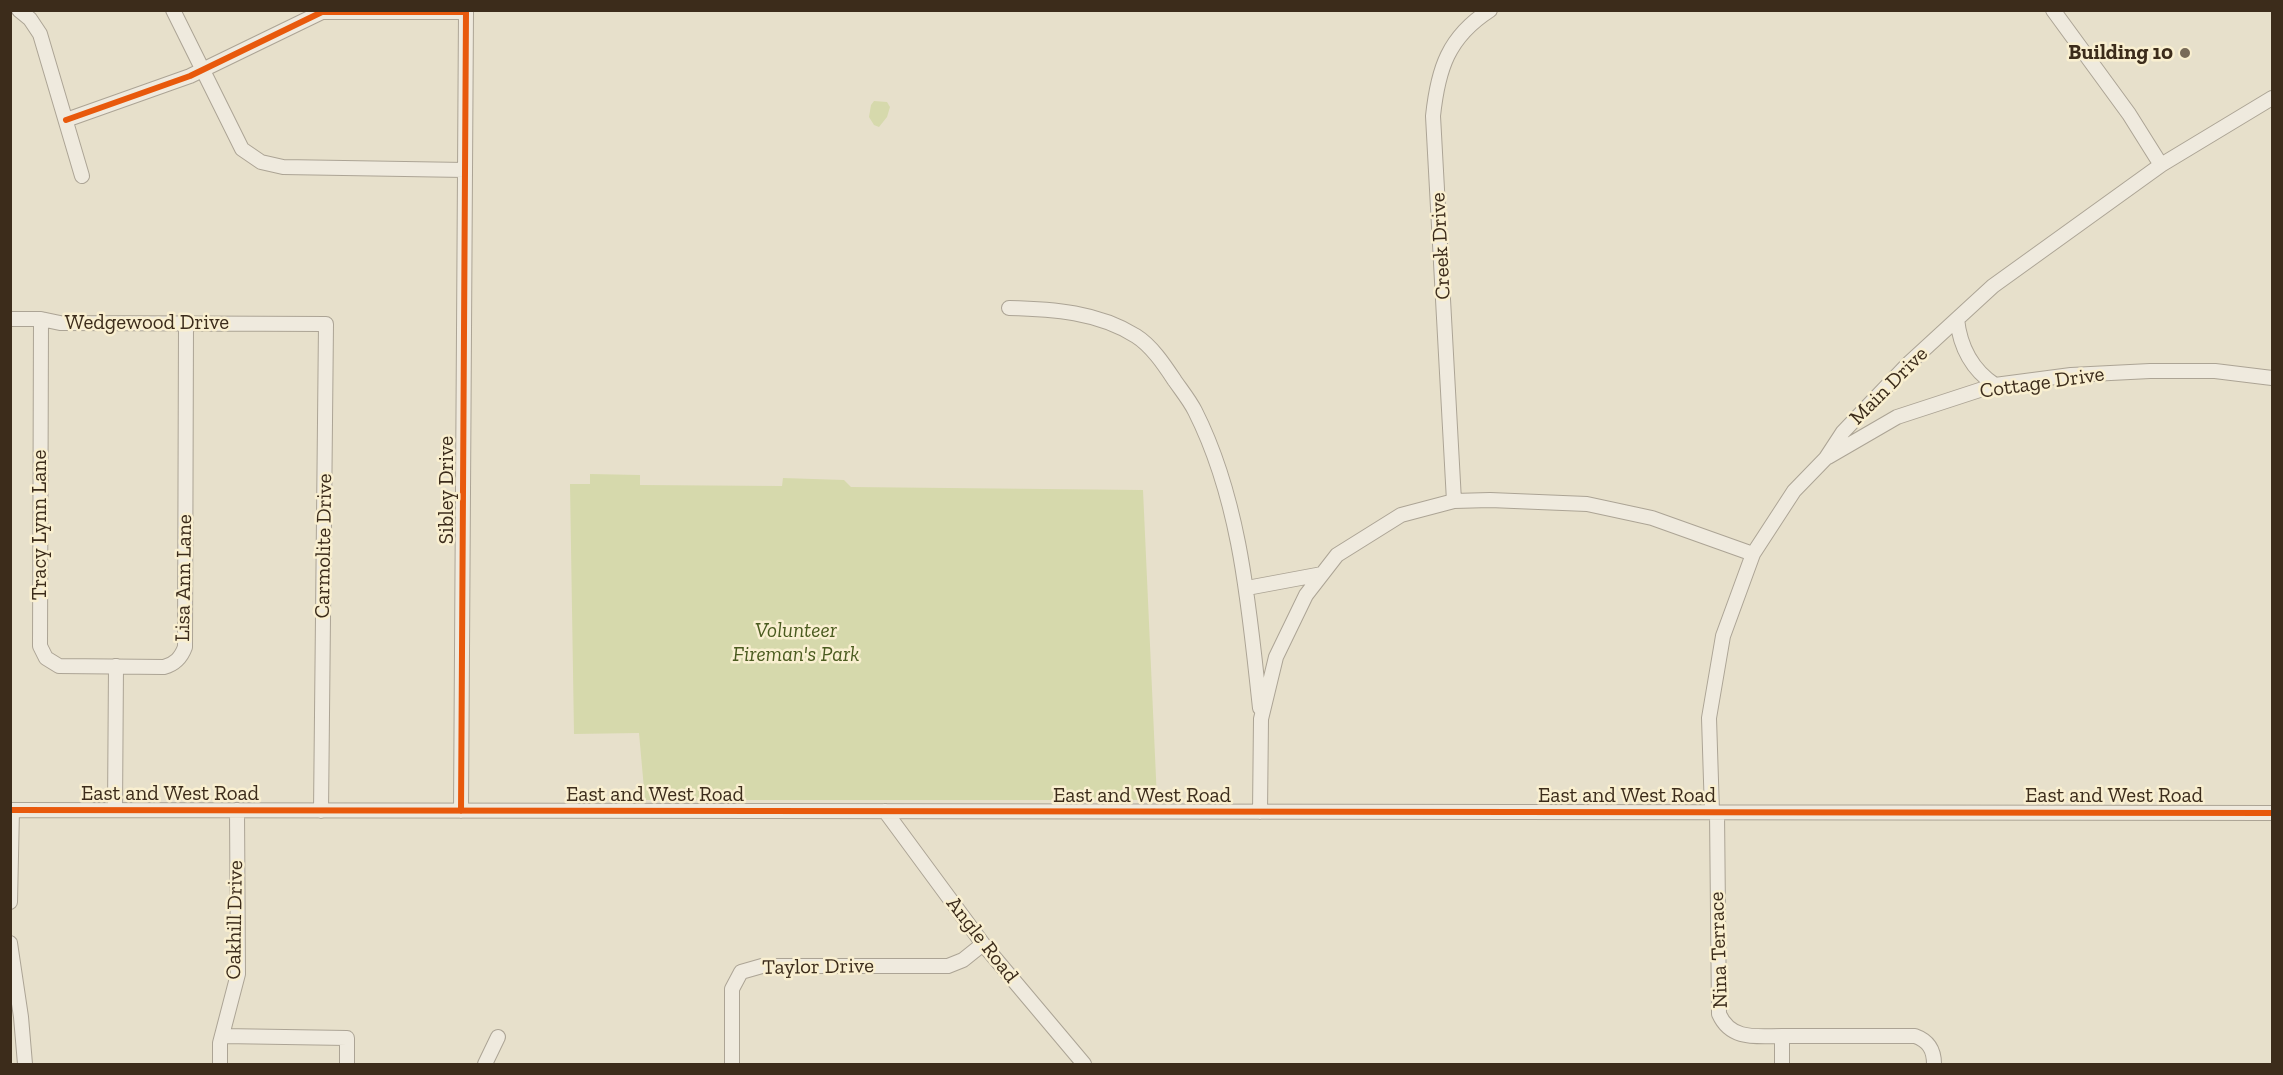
<!DOCTYPE html>
<style>
body{margin:0}
#map{position:relative;width:2283px;height:1075px;overflow:hidden;background:#e7e0cb;font-family:"Zilla Slab",serif}
canvas{display:block}
.frame{position:absolute;inset:0;border:12px solid #3c2c1b;pointer-events:none}
</style>
<div id="map">
<canvas width="2283" height="1075"></canvas>
<div class="frame"></div>
</div>
<script>
const ctx = document.querySelector('canvas').getContext('2d');
ctx.lineJoin = 'round';
function fillPath(path, color) {
  ctx.fillStyle = color;
  ctx.fill(path, 'evenodd');
}
function strokePath(path, color, width, dash) {
  ctx.strokeStyle = color;
  ctx.lineWidth = width;
  ctx.lineCap = dash ? 'butt' : 'round';
  ctx.setLineDash(dash || []);
  ctx.stroke(path);
}
function label(font, color, halo, rows, align = 'center') {
  ctx.font = font + ' "Zilla Slab",serif';
  ctx.lineWidth = 5;
  ctx.setLineDash([]);
  ctx.textBaseline = 'middle';
  ctx.strokeStyle = halo;
  ctx.fillStyle = color;
  for (const [text, x, y, turn = 0] of rows) {
    ctx.save();
    ctx.translate(x, y);
    ctx.rotate((+turn || 0) * Math.PI / 180);
    ctx.textAlign = isNaN(turn) ? turn : align;
    if (halo) ctx.strokeText(text, 0, 0);
    ctx.fillText(text, 0, 0);
    ctx.restore();
  }
}
const green = new Path2D(`
 M874,101l13,1 3,5 -3,10 -8,10 -5,-2 -5,-8 2,-12z
 M590,474l50,1v10l142,1 1,-8 61,2 7,7 292,3 14,310h-512l-6,-67 -65,1 -4,-250h20z`);
const minor = new Path2D(`
 M19,10l11,9 10,15 42,142
 M173,10l69,139 19,13 22,5 182,3
 M2053,10l76,104 32,51
 M66,120l124,-44 132,-64h144l-5,799
 M1009,308c44,1 89,4 127,28 16,10 29,30 39,45 7,10 15,20 20,30 46,91 54,198 65,297
 M10,319h31l19,4 266,1 -5,487
 M41,319l-1,327 6,12 13,8 105,1c11,-3 17,-9 21,-20l1,-323
 M1957,319c3,28 14,50 38,66
 M1828,457l69,-40 98,-32 76,-10 79,-4h65l57,7
 M1454,501l-21,-385c5,-47 15,-79 57,-106
 M1247,588l75,-14
 M10,810l2262,3
 M115,810l1,-144
 M885,811l98,133 101,120
 M1260,812l1,-93 15,-62 30,-62 31,-40 64,-40 53,-14 36,-1 97,4 65,14 101,36
 M1712,812l-3,-94 14,-82 30,-82 41,-63 32,-33 17,-26 64,-67 86,-79 168,-121 111,-67
 M1717,812l2,202c12,27 38,22 63,22
 M10,902l2,-92
 M10,943l11,74 4,47
 M223,1036l124,2v26
 M220,1064v-21l18,-69 -1,-164
 M485,1064l13,-27
 M732,1064v-75l9,-17 21,-6h186l15,-6 20,-16
 M1782,1064v-28h133c14,5 19,14 19,28`);
const cycleway = new Path2D(`
 M66,120l124,-44 132,-64h144l-5,799
 M10,810l2262,3`);
const markers = [
 [2185,53,6,"#786b59"]
];
const poiNames = [
 ["Building 10",2173,53]
];
const streetNames = [
 ["Creek Drive",1441,246,-93],
 ["Wedgewood Drive",147,323],
 ["Cottage Drive",2042,383,-8],
 ["Main Drive",1889,386,-45],
 ["Sibley Drive",447,490,-90],
 ["Tracy Lynn Lane",40,525,-90],
 ["Carmolite Drive",324,546,-89],
 ["Lisa Ann Lane",184,578,-89],
 ["East and West Road",170,794],
 ["East and West Road",655,795],
 ["East and West Road",1142,796],
 ["East and West Road",1627,796],
 ["East and West Road",2114,796],
 ["Oakhill Drive",235,920,-89],
 ["Angle Road",982,940,52],
 ["Nina Terrace",1719,950,-92],
 ["Taylor Drive",818,967,-1]
];
const parkNames = [
 ["Volunteer",796,631],
 ["Fireman's Park",796,655]
];
fillPath(green, '#d6d9ac');
strokePath(minor, '#aca495', 16);
strokePath(minor, '#efeade', 14);
strokePath(cycleway, '#e8590c', 6);
for (const [x, y, r, color] of markers) {
  const dot = new Path2D();
  dot.arc(x, y, r, 0, 2 * Math.PI);
  ctx.fillStyle = color;
  ctx.fill(dot);
  strokePath(dot, '#f9efd0', 2);
}
label('bold 21px', '#3c2c1b', '#f9efd0', poiNames, 'right');
label('21px', '#3c2c1b', '#f9efd0', streetNames);
label('italic 21px', '#4a5b1f', '#f9efd0', parkNames);
</script>
